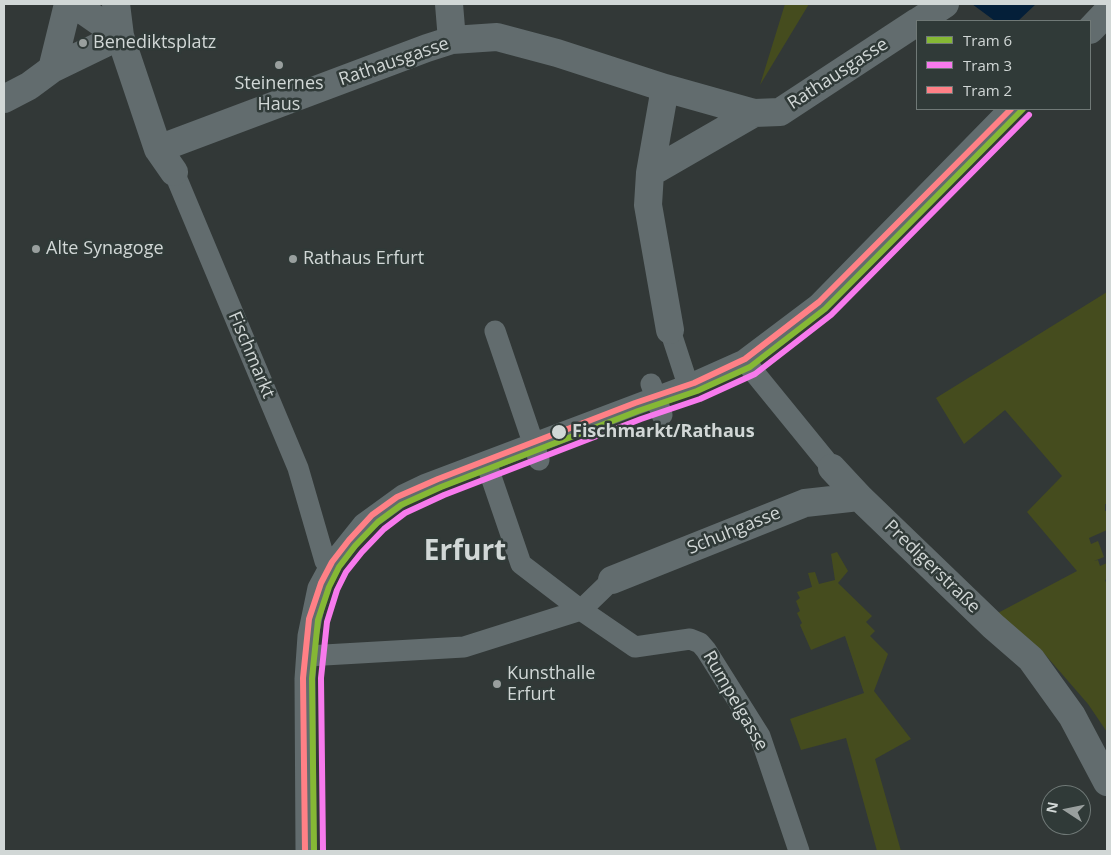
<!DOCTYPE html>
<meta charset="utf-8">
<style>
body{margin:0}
#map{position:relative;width:1111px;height:855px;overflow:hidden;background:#323837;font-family:"Open Sans",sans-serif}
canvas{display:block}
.frame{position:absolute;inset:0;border:5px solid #d1d7d6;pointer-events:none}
.legend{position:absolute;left:916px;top:20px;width:175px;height:90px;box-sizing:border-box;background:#303a38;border:1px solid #707977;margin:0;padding:6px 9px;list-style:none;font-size:15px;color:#d1d7d6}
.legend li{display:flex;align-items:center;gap:10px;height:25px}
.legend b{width:25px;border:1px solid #707977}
.north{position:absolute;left:1041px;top:785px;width:50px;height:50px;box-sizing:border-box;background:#303a38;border:1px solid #707977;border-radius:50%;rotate:281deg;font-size:14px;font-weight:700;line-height:20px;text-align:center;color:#d1d7d6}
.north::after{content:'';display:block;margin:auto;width:18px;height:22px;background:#999f9e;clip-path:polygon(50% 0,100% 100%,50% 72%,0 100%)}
</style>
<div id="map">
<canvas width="1111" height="855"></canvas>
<div class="frame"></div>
<ul class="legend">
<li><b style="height:6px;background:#85b835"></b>Tram 6</li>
<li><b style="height:6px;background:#f77aed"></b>Tram 3</li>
<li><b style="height:6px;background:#ff8086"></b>Tram 2</li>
</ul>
<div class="north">N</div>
</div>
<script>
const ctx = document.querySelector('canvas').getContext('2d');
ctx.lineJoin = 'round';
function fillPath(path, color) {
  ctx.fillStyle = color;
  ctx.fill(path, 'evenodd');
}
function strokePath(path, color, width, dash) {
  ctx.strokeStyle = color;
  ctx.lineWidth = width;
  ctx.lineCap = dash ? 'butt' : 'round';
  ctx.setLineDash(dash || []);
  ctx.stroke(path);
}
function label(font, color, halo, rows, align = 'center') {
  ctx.font = font + ' "Open Sans",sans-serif';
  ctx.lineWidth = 5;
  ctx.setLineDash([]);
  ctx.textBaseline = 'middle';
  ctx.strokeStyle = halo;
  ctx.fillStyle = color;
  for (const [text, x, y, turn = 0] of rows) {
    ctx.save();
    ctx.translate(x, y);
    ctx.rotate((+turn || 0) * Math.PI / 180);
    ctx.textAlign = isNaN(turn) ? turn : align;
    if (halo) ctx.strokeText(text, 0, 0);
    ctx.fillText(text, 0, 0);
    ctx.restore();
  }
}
const green = new Path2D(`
 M785,4h24l-49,81z
 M1107,292v212h-2v7h2v19l-18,8 2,6 7,-3 6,16 -10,4 4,-1 2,6 7,-3v16l-2,1 2,5v147l-19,-28 -46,-53 -46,-37 81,-43 -50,-59 35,-36 -57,-66 -41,34 -28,-46z
 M837,552l11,19 -10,12 34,33 -6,6 9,9 -5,5 18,18 -14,37 37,48 -36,20 26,92h-24l-31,-113 -45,12 -11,-31 74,-26 -19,-57 -34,14 -11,-25 2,-2 -5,-10 3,-2 -4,-10 4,-3 -3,-6 15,-5 -4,-14 7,-1 4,12 16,-4 -4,-26z`);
const water = new Path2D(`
 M972,4h135l-17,17h-95z`);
const pier = new Path2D(`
 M1036,4h71l-17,17h-72z`);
const pedestrian = new Path2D(`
 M174,172l124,296 27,93 6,3
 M670,330l18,55
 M495,331l44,129
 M744,360l88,108
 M651,384l11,31
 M486,462l35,102 60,46 54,37 55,-8 10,4 6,7 54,86 39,115
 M307,656l157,-9 117,-37 31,-30
 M306,851l-1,-172 3,-43 10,-48 13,-24 32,-40 40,-29 23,-11 262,-99 56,-25 73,-55 192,-196`);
const minor = new Path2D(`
 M74,4l46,32
 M116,4l4,32 38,113 16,23
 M449,4l3,36
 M919,21l26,-17
 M1090,30l17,-18
 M52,69l16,-65
 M665,88l-15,85 -2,32 22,125
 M4,99l25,-13 23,-17 68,-33
 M158,149l269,-101 25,-8 45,-3 60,16 108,35 89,25 26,-1 137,-90
 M650,173l104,-60
 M832,468l27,29 134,129 38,33 41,57 35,66
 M612,580l193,-77 54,-6`);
const tram1 = new Path2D(`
 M314,851l-2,-173 6,-58 11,-33 10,-20 16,-21 23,-24 23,-17 40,-18 197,-76 59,-20 53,-24 75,-58 198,-200`);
const tram2 = new Path2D(`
 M323,851l-2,-173 6,-56 10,-32 9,-18 16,-20 22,-23 21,-16 39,-18 197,-76 59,-20 55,-25 76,-59 198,-200`);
const tram3 = new Path2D(`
 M305,851l-2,-173 6,-59 12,-36 11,-21 17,-22 23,-25 25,-18 41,-18 197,-76 59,-20 51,-24 74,-57 192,-193`);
const markers = [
 [83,43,5,"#999f9e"],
 [279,65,5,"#999f9e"],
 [36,249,5,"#999f9e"],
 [293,259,5,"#999f9e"],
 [559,432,8,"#d1d7d6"],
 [497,684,5,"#999f9e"]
];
const poiNames = [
 ["Benediktsplatz",93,43],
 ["Steinernes",279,84,"center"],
 ["Haus",279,105,"center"],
 ["Alte Synagoge",46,249],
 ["Rathaus Erfurt",303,259],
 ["Kunsthalle",507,674],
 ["Erfurt",507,695]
];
const streetNames = [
 ["Rathausgasse",394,62,-19],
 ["Rathausgasse",838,74,-33],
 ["Fischmarkt",251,355,67],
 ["Schuhgasse",734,531,-22],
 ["Predigerstraße",932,567,44],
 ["Rumpelgasse",735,701,60]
];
const stopNames = [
 ["Fischmarkt/Rathaus",572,432]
];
const townNames = [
 ["Erfurt",465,552]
];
fillPath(green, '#454c1e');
fillPath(water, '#041f39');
fillPath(pier, '#323837');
strokePath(pedestrian, '#626c6e', 21);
strokePath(minor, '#626c6e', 28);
strokePath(tram1, '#85b835', 6);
strokePath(tram2, '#f77aed', 6);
strokePath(tram3, '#ff8086', 6);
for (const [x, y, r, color] of markers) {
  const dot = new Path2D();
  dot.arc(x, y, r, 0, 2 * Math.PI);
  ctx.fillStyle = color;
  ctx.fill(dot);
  strokePath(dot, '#303a38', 2);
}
label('18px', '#d1d7d6', '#303a38', poiNames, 'left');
label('18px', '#d1d7d6', '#303a38', streetNames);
label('bold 18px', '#d1d7d6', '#303a38', stopNames, 'left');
label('bold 28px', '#d1d7d6', '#303a38', townNames);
</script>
